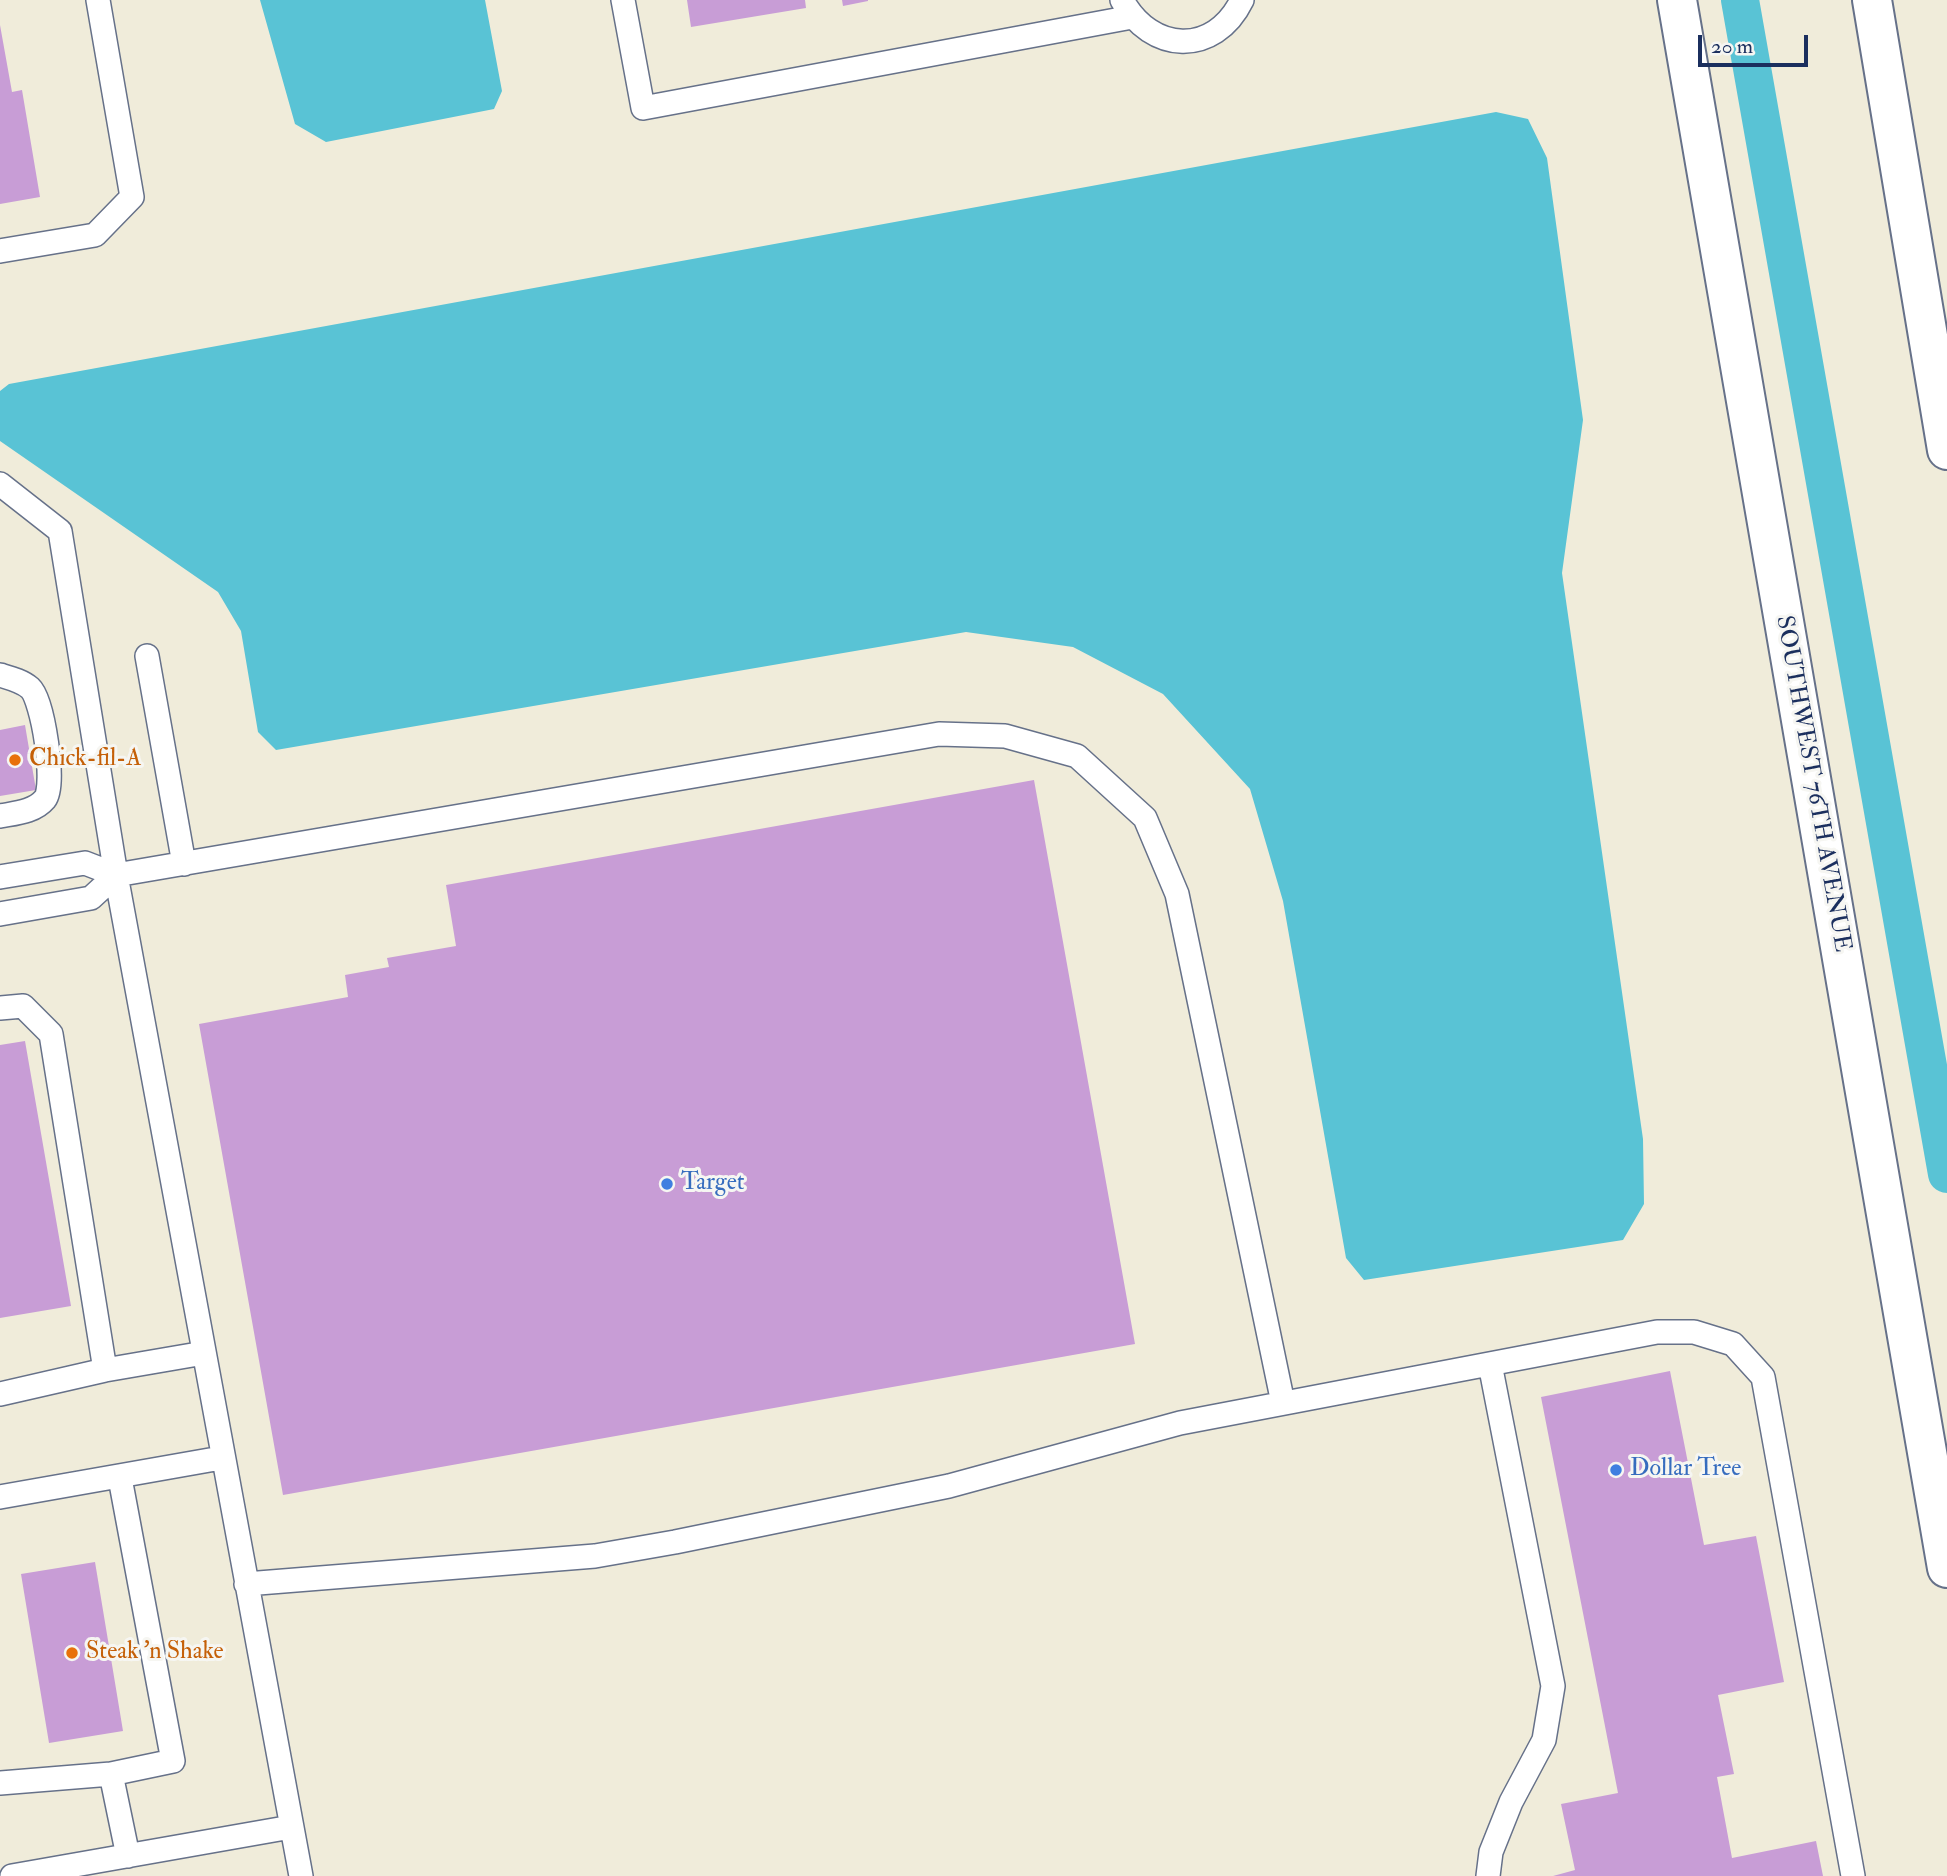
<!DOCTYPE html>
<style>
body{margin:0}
#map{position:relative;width:1947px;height:1876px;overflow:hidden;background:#f0ecda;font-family:"IM FELL Double Pica",serif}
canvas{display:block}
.scale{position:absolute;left:1698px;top:35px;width:110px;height:32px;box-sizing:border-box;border:4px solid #1b2f5e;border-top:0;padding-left:9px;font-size:21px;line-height:24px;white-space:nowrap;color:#1b2f5e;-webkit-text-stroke:5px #f6f6f2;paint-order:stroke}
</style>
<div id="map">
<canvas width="1947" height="1876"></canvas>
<div class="scale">20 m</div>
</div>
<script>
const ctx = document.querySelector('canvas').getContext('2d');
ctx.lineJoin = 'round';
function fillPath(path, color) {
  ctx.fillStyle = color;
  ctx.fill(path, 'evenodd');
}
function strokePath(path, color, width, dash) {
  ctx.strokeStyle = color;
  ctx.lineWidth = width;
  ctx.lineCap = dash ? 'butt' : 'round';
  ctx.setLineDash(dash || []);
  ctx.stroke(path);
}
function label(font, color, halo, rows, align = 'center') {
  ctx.font = font + ' "IM FELL Double Pica",serif';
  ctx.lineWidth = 6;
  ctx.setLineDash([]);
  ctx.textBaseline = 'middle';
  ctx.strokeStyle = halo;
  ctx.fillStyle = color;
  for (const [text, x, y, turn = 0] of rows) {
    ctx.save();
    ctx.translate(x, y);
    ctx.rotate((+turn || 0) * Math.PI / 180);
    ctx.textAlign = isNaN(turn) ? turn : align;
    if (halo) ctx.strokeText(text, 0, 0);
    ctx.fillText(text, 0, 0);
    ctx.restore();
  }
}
const water = new Path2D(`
 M260,0h225l17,91 -8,18 -168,33 -31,-18z
 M1496,112l32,7 19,39 36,262 -21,153 81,566 1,65 -21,36 -259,40 -18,-22 -63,-357 -33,-112 -87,-95 -90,-47 -107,-15 -690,118 -18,-18 -17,-101 -23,-39 -218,-151v-50l9,-7z`);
const canal = new Path2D(`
 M1740,0l207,1174`);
const building = new Path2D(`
 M687,0h118l1,8 -115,19z
 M842,0h26v1l-25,5z
 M0,25l12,67 10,-2 18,107 -40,7z
 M25,725l11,65 -36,6v-66z
 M1034,780l101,564 -852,151 -84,-471 149,-27 -3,-22 44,-8 -2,-9 69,-12 -10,-61z
 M25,1041l46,265 -71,12v-273z
 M1670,1371l34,174 52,-9 28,146 -66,13 16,79 -17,3 15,81 84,-17 7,35h-270l22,-6 -14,-66 57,-11 -77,-396z
 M95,1562l28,169 -74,12 -28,-169z`);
const service = new Path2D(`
 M623,0l20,108 489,-91
 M1122,0c29,53 92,57 120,0
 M0,251l95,-16 37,-38 -34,-197
 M0,484l60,47 56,344 185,1001
 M147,656l37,208
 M0,675c10,3 22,6 30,13 13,12 26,97 15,111 -11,13 -29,14 -45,17
 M0,877l85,-14 31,12 823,-141 66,2 72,20 68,62 32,76 106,509
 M0,914l91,-16 25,-23
 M0,1008l23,-2 28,28 54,336
 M0,1394l105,-24 99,-17
 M0,1497l221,-39
 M246,1584l349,-28 80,-14 274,-56 231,-63 477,-91h37l39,12 30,33 90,499
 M111,1774l17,82
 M0,1783l111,-9 62,-13 -53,-283
 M12,1876l279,-49
 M1488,1876l3,-24 20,-50 33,-62 9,-54 -63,-322`);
const minor = new Path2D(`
 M1872,0l75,450`);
const tertiary = new Path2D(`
 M1677,0l270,1568`);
const markers = [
 [15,760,7,"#e8710a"],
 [667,1184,7,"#3f7fe0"],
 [1616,1470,7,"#3f7fe0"],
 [72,1653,7,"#e8710a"]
];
const foodNames = [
 ["Chick-fil-A",29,760],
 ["Steak 'n Shake",86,1653]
];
const streetNames = [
 ["SOUTHWEST 76TH AVENUE",1812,784,80]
];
const shopNames = [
 ["Target",681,1184],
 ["Dollar Tree",1630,1470]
];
fillPath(water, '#59c3d5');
strokePath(canal, '#59c3d5', 38);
fillPath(building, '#c89dd6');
strokePath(service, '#667189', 26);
strokePath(minor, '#667189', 42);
strokePath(tertiary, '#667189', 42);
strokePath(service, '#fff', 23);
strokePath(minor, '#fff', 38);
strokePath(tertiary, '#fff', 38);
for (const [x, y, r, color] of markers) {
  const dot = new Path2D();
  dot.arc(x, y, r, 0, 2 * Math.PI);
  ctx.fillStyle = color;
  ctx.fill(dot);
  strokePath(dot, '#f6f6f2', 2.5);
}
label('24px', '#c56008', '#f6f6f2', foodNames, 'left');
label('24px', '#1b2f5e', '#f6f6f2', streetNames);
label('24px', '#366cbe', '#f6f6f2', shopNames, 'left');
</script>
